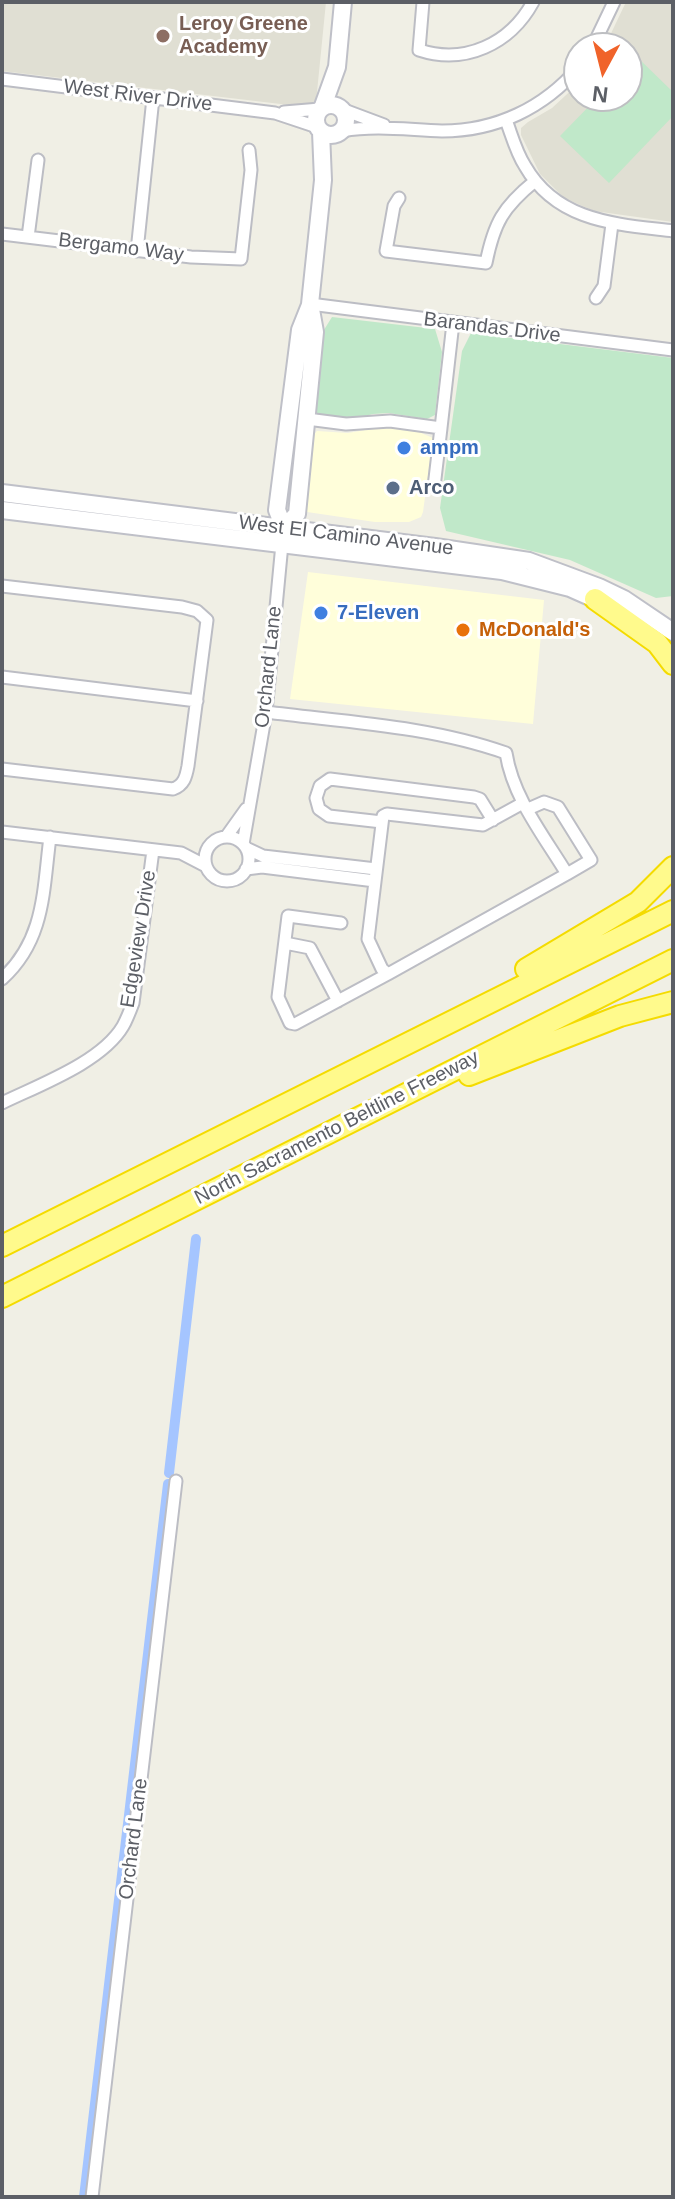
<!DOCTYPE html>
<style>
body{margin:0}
#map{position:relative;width:675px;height:2199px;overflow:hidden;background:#f0efe5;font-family:Arial,sans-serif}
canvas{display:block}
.frame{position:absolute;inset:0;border:4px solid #5c5f66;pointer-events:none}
.north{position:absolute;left:563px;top:32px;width:80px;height:80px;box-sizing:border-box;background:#fff;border:2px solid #bebfc2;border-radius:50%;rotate:187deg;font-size:22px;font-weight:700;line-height:32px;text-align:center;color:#5c5f66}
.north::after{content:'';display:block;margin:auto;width:28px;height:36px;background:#f0632a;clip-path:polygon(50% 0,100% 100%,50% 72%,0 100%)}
</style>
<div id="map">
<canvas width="675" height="2199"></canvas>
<div class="frame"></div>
<div class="north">N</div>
</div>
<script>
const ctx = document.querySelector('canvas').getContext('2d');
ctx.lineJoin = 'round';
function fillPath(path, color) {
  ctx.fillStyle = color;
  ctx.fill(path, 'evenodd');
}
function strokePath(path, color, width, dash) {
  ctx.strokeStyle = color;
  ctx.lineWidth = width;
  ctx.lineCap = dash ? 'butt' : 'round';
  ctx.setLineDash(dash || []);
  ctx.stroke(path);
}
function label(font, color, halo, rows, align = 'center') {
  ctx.font = font + ' Arial,sans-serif';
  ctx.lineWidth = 6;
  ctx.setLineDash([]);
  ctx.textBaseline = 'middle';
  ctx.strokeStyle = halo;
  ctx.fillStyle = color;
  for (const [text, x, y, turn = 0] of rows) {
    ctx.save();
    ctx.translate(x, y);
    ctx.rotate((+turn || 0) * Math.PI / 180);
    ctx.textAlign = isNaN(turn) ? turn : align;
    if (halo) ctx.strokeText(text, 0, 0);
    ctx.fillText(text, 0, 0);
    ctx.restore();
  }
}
const commercial = new Path2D(`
 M377,428l37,2 19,8 -10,74 -2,5 -12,5h-34l-68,-10 -4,-29 7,-44 7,-8 31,2z
 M308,572l236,28 -11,124 -243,-25z`);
const education = new Path2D(`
 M2,2h324l-10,100 -10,5 -304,-36z
 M626,2h47v220l-79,-11 -30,-13 -24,-24 -19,-39v-7l7,-6 24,-14 27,-25v13h48v-48h-23z`);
const green = new Path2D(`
 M637,57l36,35v24l-64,67 -49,-47 39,-40h28v-29z
 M332,317l103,12 7,23 -7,63 -8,4 -38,-6 -16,1 -24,6 -33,-6 6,-81z
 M471,333l202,25v238l-17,2 -86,-38 -124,-29 -6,-23 22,-157z`);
const canal = new Path2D(`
 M169,1473l27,-234
 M84,2197l84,-713`);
const street = new Path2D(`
 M423,2l-4,48c46,15 91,-6 114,-48
 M592,48l22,-46
 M2,79l273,34 42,14
 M344,110l40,15
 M284,112l36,-3
 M506,120c6,16 10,32 19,46 32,56 91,58 148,65
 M342,131c34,-6 66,-1 100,0 54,0 102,-23 137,-64
 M399,198l-5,8 -8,45 100,12c8,-40 17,-56 49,-82
 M2,234l189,23 50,2 10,-89 -2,-20
 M28,237l10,-77
 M137,251l16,-153
 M596,298l8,-12 8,-62
 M310,304l363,46
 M307,419l39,5 44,-3 51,7 -7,59
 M441,428l12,-105
 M2,586l180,21 15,4 10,9 -19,146c-2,11 -4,19 -15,23l-171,-20
 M2,677l195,24
 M266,712c79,10 164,14 240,41 7,45 38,83 61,121l-179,100 -6,-5 -14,-30 15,-123 4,-2 96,11 40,-22
 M528,809l16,-7 14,5 33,53 -24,14
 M382,822l-53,-6 -10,-7 -3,-11 4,-12 10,-7 144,18 6,2 13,21
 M2,832l179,21 25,13
 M226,837l20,-28
 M205 859a22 22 0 1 1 44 0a22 22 0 1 1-44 0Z
 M243,844l23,-132 16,-168
 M246,848l17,8 113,13
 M246,869l16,-2 113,14
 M341,923l-53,-7 -10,81 12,26 5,1 93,-50
 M285,943l25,5 28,53
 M2,979c43,-39 41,-88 48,-142
 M2,1103c37,-18 100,-41 121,-77 4,-7 7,-15 10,-23l20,-153
 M92,2197l84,-716`);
const secondary = new Path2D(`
 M316 120a15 15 0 1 1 30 0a15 15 0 1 1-30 0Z
 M323,106l14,-39 6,-65
 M2,493l433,54 94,14 70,26 25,12 49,33
 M2,510l500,61 68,17 36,16
 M284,528l13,-14 18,-182 -5,-28 13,-124 -2,-48
 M282,538l2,-10 -7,-18 23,-180 10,-25`);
const highway = new Path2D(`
 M595,599l62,44 16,21
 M526,969l112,-67 35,-35
 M469,1075l151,-59 53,-14
 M2,1246l671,-335
 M2,1297l671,-337`);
const markers = [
 [163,36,8,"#8d6e63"],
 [404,448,8,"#3f7fe0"],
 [393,488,8,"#5c6f8a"],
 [321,613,8,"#3f7fe0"],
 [463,630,8,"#e8710a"]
];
const educationNames = [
 ["Leroy Greene",179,24],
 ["Academy",179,47]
];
const streetNames = [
 ["West River Drive",138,96,7],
 ["Bergamo Way",121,248,7],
 ["Barandas Drive",492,328,7],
 ["West El Camino Avenue",346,536,7],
 ["Orchard Lane",269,667,-84],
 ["Edgeview Drive",139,939,-81],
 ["North Sacramento Beltline Freeway",337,1128,-27],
 ["Orchard Lane",134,1839,-83]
];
const shopNames = [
 ["ampm",420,448],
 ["7-Eleven",337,613]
];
const serviceNames = [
 ["Arco",409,488]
];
const foodNames = [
 ["McDonald's",479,630]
];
fillPath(commercial, '#fffeda');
fillPath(education, '#e0dfd3');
fillPath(green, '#c0e8c9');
strokePath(canal, '#a5c5ff', 10);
strokePath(street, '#bcbdc4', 15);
strokePath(secondary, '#bfc0c8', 20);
strokePath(highway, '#f4db00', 24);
strokePath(street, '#fff', 11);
strokePath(secondary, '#fff', 16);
strokePath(highway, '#fffa8c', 20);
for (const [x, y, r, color] of markers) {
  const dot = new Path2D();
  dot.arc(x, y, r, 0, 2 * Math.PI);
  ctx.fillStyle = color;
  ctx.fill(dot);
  strokePath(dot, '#fff', 3);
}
label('bold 20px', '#785e54', '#fff', educationNames, 'left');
label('20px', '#5c5f66', '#fff', streetNames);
label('bold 20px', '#366cbe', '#fff', shopNames, 'left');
label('bold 20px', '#4e5e75', '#fff', serviceNames, 'left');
label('bold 20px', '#c56008', '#fff', foodNames, 'left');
</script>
